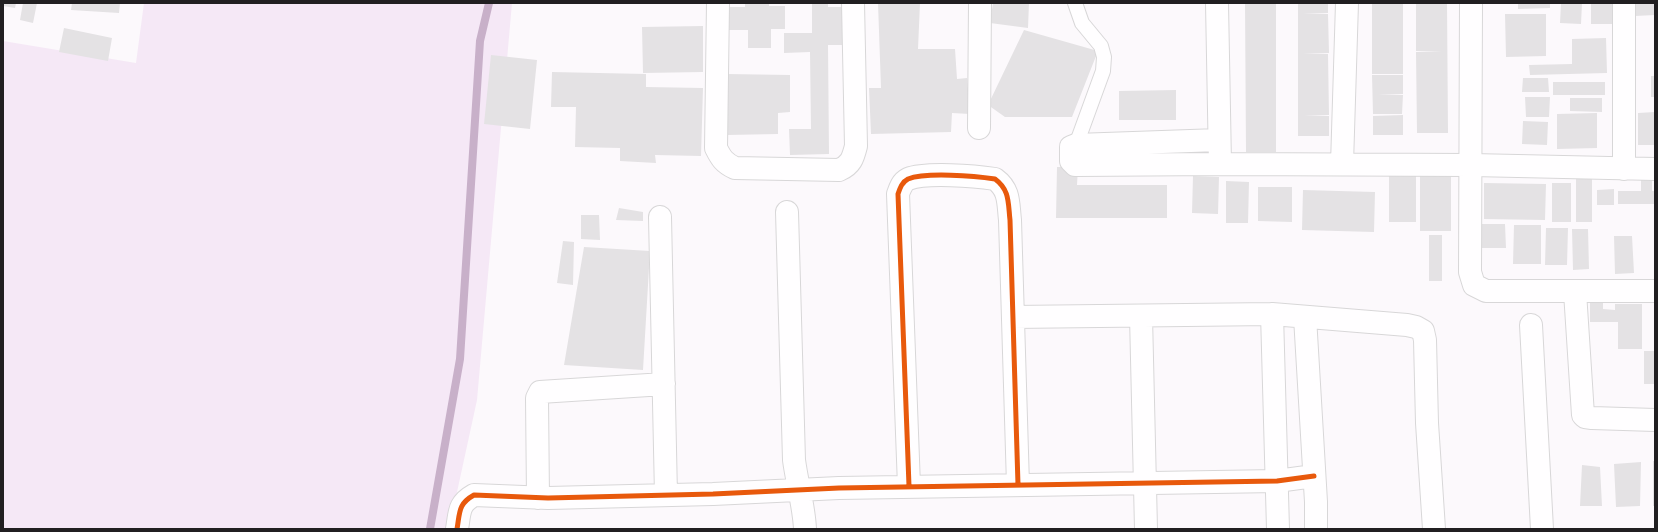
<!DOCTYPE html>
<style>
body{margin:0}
#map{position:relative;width:1658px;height:532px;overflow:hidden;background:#fcf9fc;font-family:Cabin,sans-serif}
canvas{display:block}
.frame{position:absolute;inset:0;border:4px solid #211f21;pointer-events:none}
</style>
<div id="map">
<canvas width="1658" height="532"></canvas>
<div class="frame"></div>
</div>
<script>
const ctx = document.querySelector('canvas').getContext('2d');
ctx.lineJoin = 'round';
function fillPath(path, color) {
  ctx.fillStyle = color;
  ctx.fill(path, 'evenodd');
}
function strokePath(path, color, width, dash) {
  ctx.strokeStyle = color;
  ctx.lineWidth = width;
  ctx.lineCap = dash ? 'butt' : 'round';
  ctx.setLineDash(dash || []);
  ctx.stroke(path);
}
const green = new Path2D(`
 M144,3h368l-35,397 -28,129h-446v-488l133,22z`);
const stream = new Path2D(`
 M430,529l30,-170 20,-318 9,-38`);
const building = new Path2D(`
 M3,3h13l-1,5 -12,-2z
 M23,3h14l-4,20 -13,-3z
 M72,3h48l-1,10 -48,-3z
 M745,3h24v3h16v23h-14v19h-23v-18h-20v-23h17z
 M812,3h16v4h17v38h-17l1,109 -39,1 -1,-26h22l-1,-77 -26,1v-20h28z
 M878,3h42l-2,46h37l2,30 10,-1 3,36 -18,-1 -1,19 -80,2 -2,-46h12z
 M993,3h36l-1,25 -38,-5z
 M1245,3h31v149h-30z
 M1298,3h30v10h-25l25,1 1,39 -26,1h25l1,61h-25l25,1v20h-31z
 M1372,3h31v71h-31z
 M1416,3h31l1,130h-31l-1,-81 26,-1h-26z
 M1518,3h32v5l-32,1z
 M1561,3h21l-1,21 -21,-1z
 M1591,3h23v21h-23z
 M1635,3h20v12l-20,1z
 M1505,14h41v42l-40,1z
 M703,26v46l-60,1 -1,-46z
 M64,28l48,10 -4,23 -49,-9z
 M1024,30l74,21 -26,66h-67l-17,-12z
 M1606,38l1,35 -77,2 -1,-10 43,-1v-25z
 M491,55l46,5 -7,69 -46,-5z
 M552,72l94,2v13l57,1 -2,68 -46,-1 1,8 -36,-2v-13l-45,-1 1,-40h-25z
 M727,74l63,1v37l-12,1v21l-51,1z
 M1372,75h31v19h-25l25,1 -1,19h-29z
 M1651,76h4v21h-4z
 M1523,78h25l1,14h-27z
 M1553,82h52v13h-52z
 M1176,90v30h-57v-29z
 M1525,97h25l-1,20h-23z
 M1570,98h32v14l-32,-1z
 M1655,112v33h-17v-32z
 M1597,113v35l-40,1v-35z
 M1403,115v20h-30v-19z
 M1523,121l25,1 -1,23 -25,-1z
 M1057,167h21l-1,18h90v33h-111z
 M1389,167h27v55h-27z
 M1420,173h31v58h-31z
 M1641,175h11v16h3v13h-37v-13h23z
 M1193,176l26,1 -1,37 -26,-1z
 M1576,179h16v43h-16z
 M1226,181l23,1 -1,41h-22z
 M1484,183l62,1 -1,36 -61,-1z
 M1552,183h19v39h-19z
 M1258,187h34v35l-34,-1z
 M1614,189v16h-17v-15z
 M1303,190l72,2 -1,40 -72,-2z
 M619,208l24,4v9l-27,-1z
 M581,215h18l1,25 -19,-1z
 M1481,224h24l1,24h-25z
 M1514,225h27v39h-28z
 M1546,228h22l-1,37h-22z
 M1572,229h16l1,40 -16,1z
 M1429,235h13v46h-13z
 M1614,236h18l2,37 -19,1z
 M563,241l11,1 -1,43 -16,-2z
 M584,247l66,4 -7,119 -79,-5z
 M1590,297h13v12l12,1v-6h27v45h-24v-27h-28z
 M1644,351h11v33h-11z
 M1653,461h2v45h-2z
 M1641,462l-1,44 -24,1 -2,-43z
 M1582,465l18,2 2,39h-22z`);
const service = new Path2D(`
 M1075,3l7,20 19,23 3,11 -1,14 -27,74`);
const minor = new Path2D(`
 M718,3l-2,145c5,10 8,15 19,20l104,2c12,-5 14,-12 17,-24l-3,-143
 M1217,3l3,161 252,1 183,4
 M1471,3l-1,269 4,13 12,6h169
 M979,128l1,-125
 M1219,140l-143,5 -5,2v14l4,4 145,-1
 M1342,164l5,-161
 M1624,169v-166
 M787,212l7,248c3,23 10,46 11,69
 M660,217l6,278
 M1575,292l8,123 2,2 7,1 63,2
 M1272,314l6,215
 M1141,316l5,213
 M1013,317l259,-3 135,11 9,2 7,4 2,9 2,83 7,106
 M1305,317l11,185v27
 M1531,325l11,204
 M909,486l-11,-292c2,-6 4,-12 10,-15 18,-7 67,-3 87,0 15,11 13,24 15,41l8,265
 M538,498l-1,-100 3,-6 124,-8
 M457,529c3,-17 1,-25 17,-34l74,3 165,-4 126,-6 438,-7 37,-5`);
const cycleway = new Path2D(`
 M909,486l-11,-292c2,-6 4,-12 10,-15 18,-7 67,-3 87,0 15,11 13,24 15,41l8,265
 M457,529c3,-17 1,-25 17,-34l74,3 165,-4 126,-6 438,-7 37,-5`);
fillPath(green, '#f5e8f6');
strokePath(stream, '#c8b0c9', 8);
fillPath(building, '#e4e2e4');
strokePath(service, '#d8d7d8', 16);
strokePath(minor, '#d8d7d8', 24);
strokePath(service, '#fffeff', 14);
strokePath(minor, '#fffeff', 22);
strokePath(cycleway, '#e8590c', 5);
</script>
